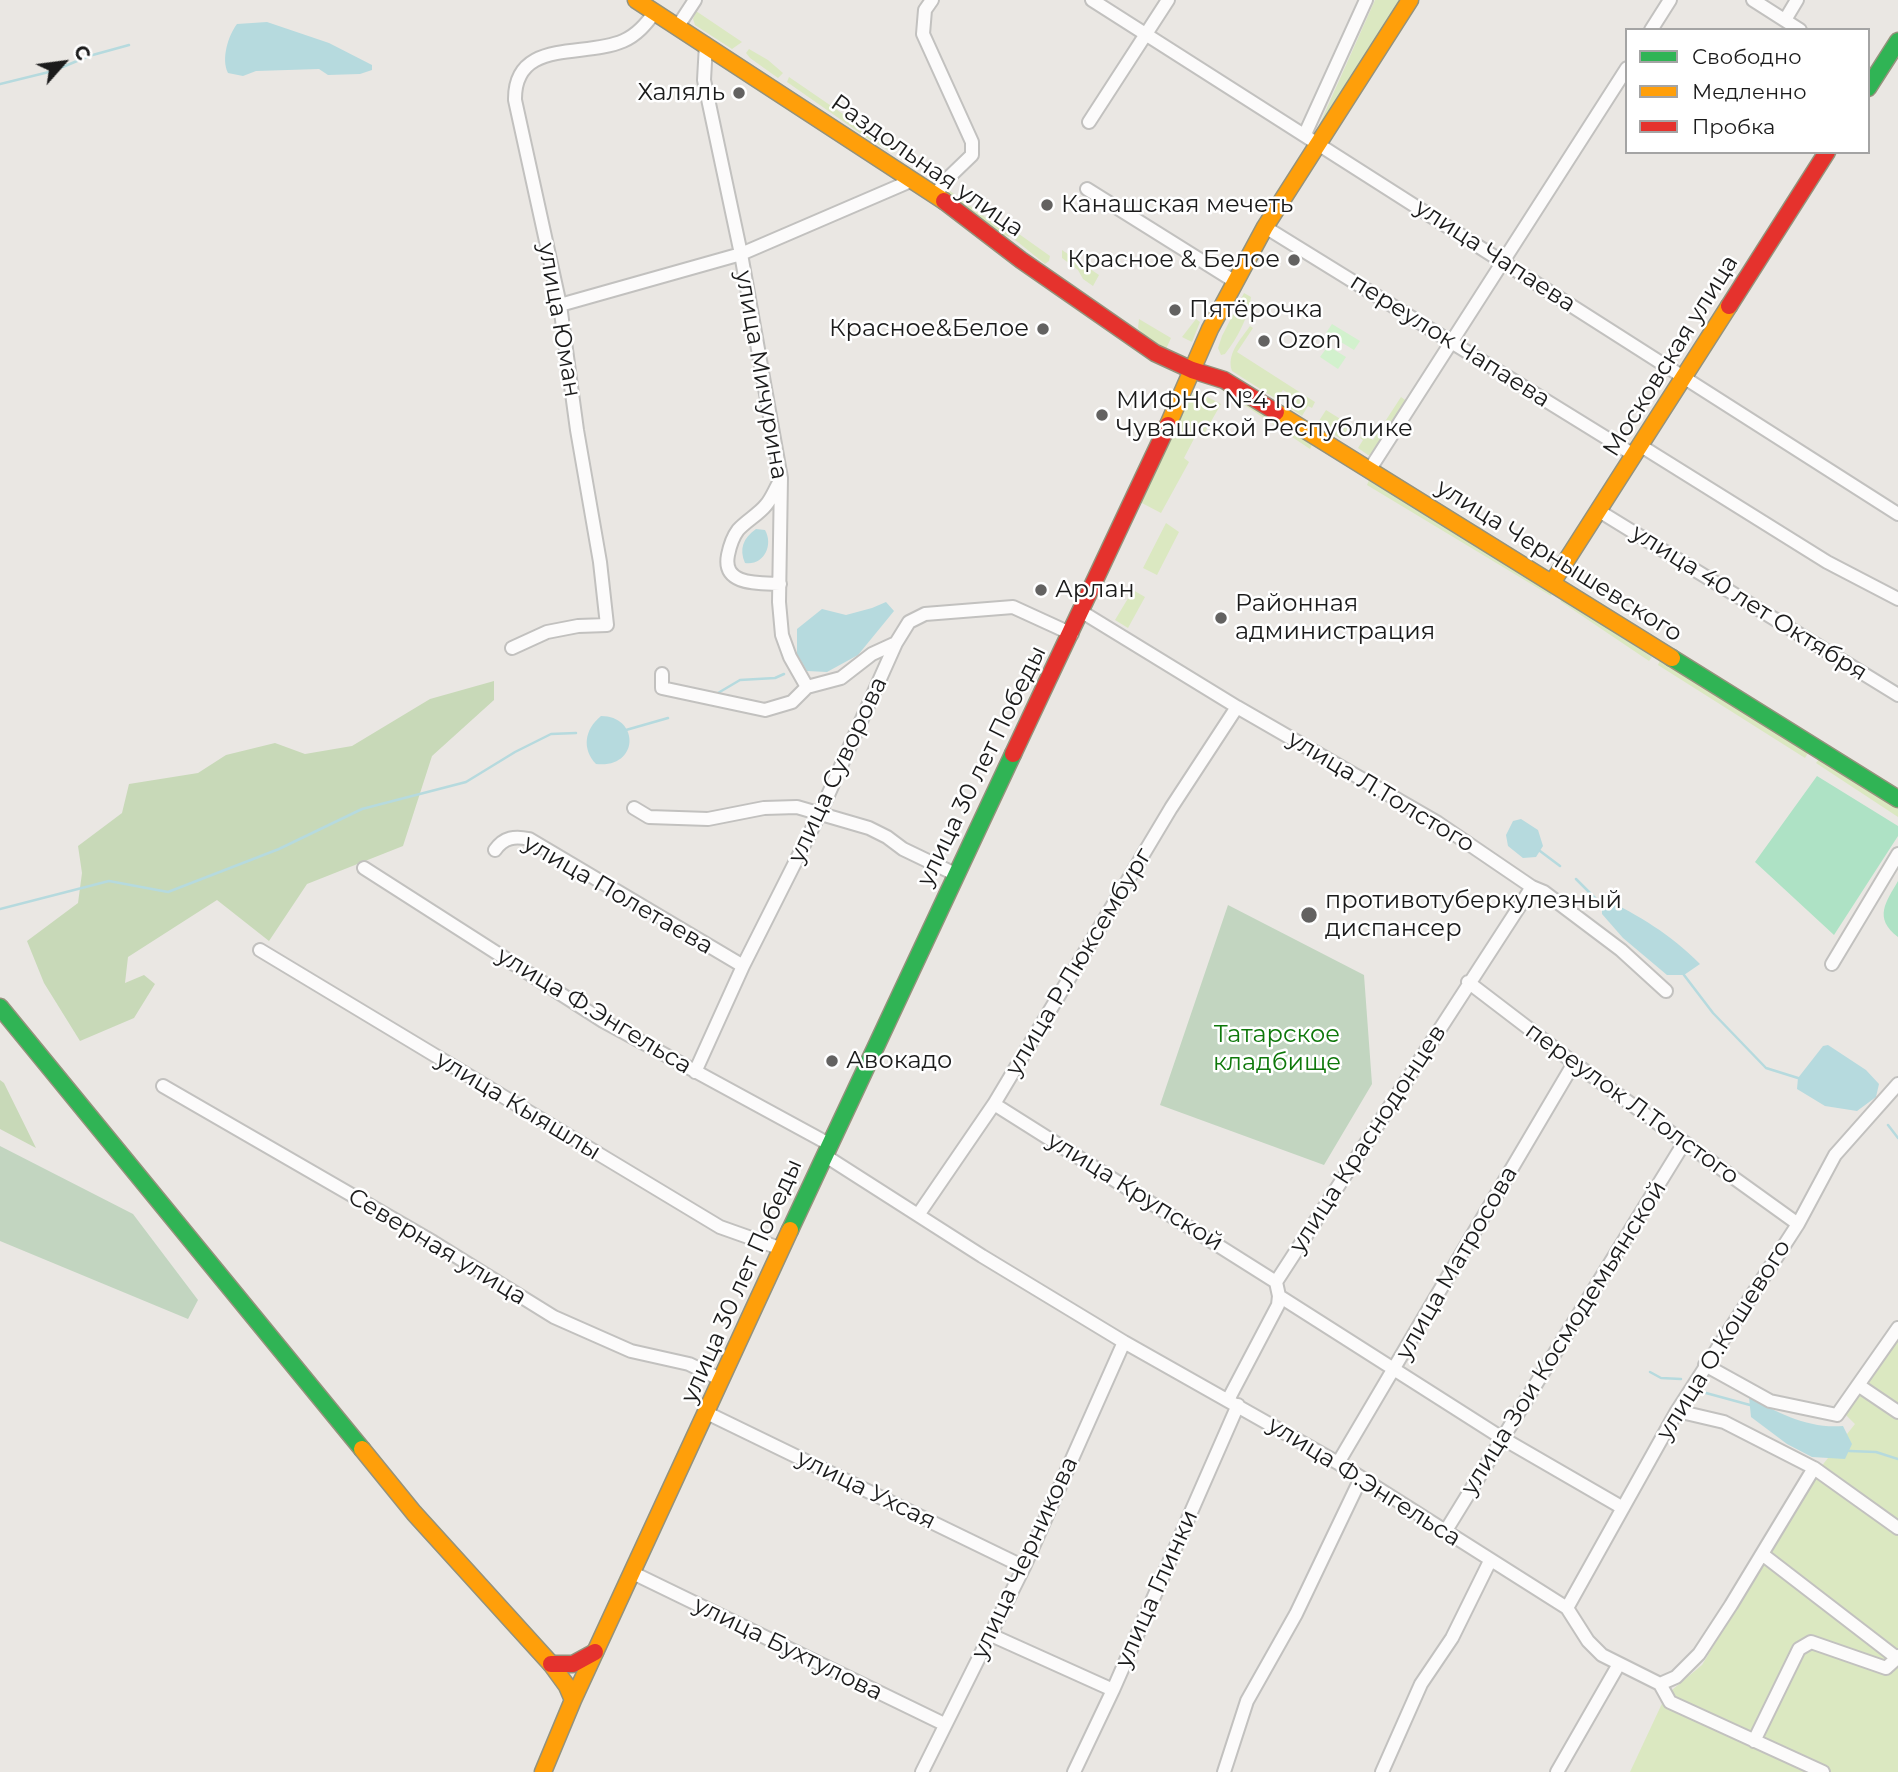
<!DOCTYPE html>
<meta charset="utf-8">
<style>
body{margin:0}
#map{position:relative;width:1898px;height:1772px;overflow:hidden;background:#eae7e3;font-family:Montserrat,sans-serif}
canvas{display:block}
.legend{position:absolute;left:1625px;top:28px;width:245px;height:126px;box-sizing:border-box;background:#fff;border:2px solid #a4a4a4;margin:0;padding:9px 12px;list-style:none;font-size:21px;color:#1b1b1b}
.legend li{display:flex;align-items:center;gap:14px;height:35px}
.legend b{width:35px;border:2px solid #a4a4a4}
.north{position:absolute;left:28px;top:28px;width:70px;height:70px;-webkit-text-stroke:5px #fff;paint-order:stroke;rotate:62deg;font-size:19px;font-weight:700;line-height:28px;text-align:center;color:#1b1b1b}
.north::after{content:'';display:block;margin:auto;width:24px;height:32px;background:#1b1b1b;clip-path:polygon(50% 0,100% 100%,50% 72%,0 100%)}
</style>
<div id="map">
<canvas width="1898" height="1772"></canvas>
<ul class="legend">
<li><b style="height:9px;background:#30b455"></b>Свободно</li>
<li><b style="height:9px;background:#ff9f0a"></b>Медленно</li>
<li><b style="height:9px;background:#e5322d"></b>Пробка</li>
</ul>
<div class="north">С</div>
</div>
<script>
const ctx = document.querySelector('canvas').getContext('2d');
ctx.lineJoin = 'round';
function fillPath(path, color) {
  ctx.fillStyle = color;
  ctx.fill(path, 'evenodd');
}
function strokePath(path, color, width, dash) {
  ctx.strokeStyle = color;
  ctx.lineWidth = width;
  ctx.lineCap = dash ? 'butt' : 'round';
  ctx.setLineDash(dash || []);
  ctx.stroke(path);
}
function label(font, color, halo, rows, align = 'center') {
  ctx.font = font + ' Montserrat,sans-serif';
  ctx.lineWidth = 5;
  ctx.setLineDash([]);
  ctx.textBaseline = 'middle';
  ctx.strokeStyle = halo;
  ctx.fillStyle = color;
  for (const [text, x, y, turn = 0] of rows) {
    ctx.save();
    ctx.translate(x, y);
    ctx.rotate((+turn || 0) * Math.PI / 180);
    ctx.textAlign = isNaN(turn) ? turn : align;
    if (halo) ctx.strokeText(text, 0, 0);
    ctx.fillText(text, 0, 0);
    ctx.restore();
  }
}
const grass = new Path2D(`
 M1375,0h27l-85,130z
 M696,11l46,31 -10,7 -37,-24 -2,-6z
 M749,49l19,11 15,13 -5,5 -28,-20 -4,-5z
 M789,77l108,74 -4,2 -26,-15 -80,-56z
 M946,188l55,41 11,4 -3,4 -9,-4 -53,-40z
 M1019,234l31,22 -1,5 -4,3 -26,-21 -4,-3z
 M1062,250l37,25 -6,11 -10,-7 -5,-9 -16,-12z
 M1244,293l7,4c-2,19 -14,42 -26,57l-4,1 -3,-7 4,-12z
 M1139,319l32,19 -5,11 -21,-13 -7,-8z
 M1196,319l4,3 -8,20 -10,-5z
 M1250,326l3,2 -16,24 78,50 -3,6 -4,-2 -6,10 -12,-8 6,-10 -13,-8 -7,9 -44,-28c-6,-17 9,-32 18,-45z
 M1225,387l87,58 -2,4 -88,-59z
 M1198,392l23,12 -16,28 -7,-1 -14,27 5,4 -28,51 -21,-11 53,-109z
 M1401,397l7,5 -36,53h-4l-10,-7 5,-8 -3,-2 3,-5 10,7z
 M1326,410l24,15 -9,14 -24,-15z
 M1369,480l184,112 -2,4 -184,-111z
 M1166,523l13,9 -22,43 -14,-7z
 M1133,590l12,7 -17,31 -13,-8z
 M1563,598l89,59 -3,4 -89,-60z
 M1661,658l147,95 -3,5 -147,-93z
 M1819,759l79,50v8l-82,-54z
 M1898,1336v436h-268l36,-77 36,-30 122,-202 31,-39 -11,-11z`);
const forest = new Path2D(`
 M494,681v19l-62,56 -29,90 -96,38 -38,57 -52,-41 -89,57 -3,26 19,-8 11,9 -21,34 -54,23 -36,-58 -17,-42 51,-38 4,-30 -4,-27 44,-33 7,-29 69,-11 28,-18 49,-12 30,11 47,-8 78,-47z
 M0,1080l4,3 32,65 -36,-19z`);
const cemetery = new Path2D(`
 M1228,905l136,70 8,109 -48,81 -164,-60z
 M0,1146l133,68 65,86 -10,19 -188,-78z`);
const park = new Path2D(`
 M1332,324l28,17 -6,9 -28,-17z
 M1328,346l18,11 -8,12 -18,-12z`);
const pitch = new Path2D(`
 M1817,776l81,50v10l-64,99 -79,-73z
 M1898,881v56c-25,-19 -12,-35 0,-56z`);
const water = new Path2D(`
 M267,22l62,21 43,22v5l-12,4 -32,1 -9,-6 -63,2 -13,5 -15,-3c-7,-14 0,-37 9,-49z
 M756,529l9,1c9,16 -2,36 -20,33 -6,-14 -2,-25 11,-34z
 M886,602l8,9 -36,44 -31,17 -20,-1 -10,-17v-25l25,-20 24,6 26,-7z
 M601,716c39,0 39,53 -5,48 -14,-15 -12,-34 5,-48z
 M1521,819l17,11 5,16 -7,11 -13,1 -15,-12 -2,-11 7,-14z
 M1602,897c39,20 67,36 98,67l-16,11h-17l-44,-37 -21,-24z
 M1828,1045l38,25 13,14 -3,13 -19,14 -32,-5 -28,-17 1,-11 25,-32z
 M1749,1397c29,16 60,32 94,29l9,18 -7,15 -33,-2 -25,-13 -36,-27z`);
const stream = new Path2D(`
 M0,84l53,-13 36,-15 40,-11
 M718,693l22,-13 35,-2 9,-4
 M626,730l42,-12
 M1540,851l20,15
 M1576,879l26,26
 M0,909l109,-28 59,11 111,-43 83,-40 104,-27 49,-30 36,-18 25,-1
 M1684,975l29,38 53,55 32,10
 M1888,1125l10,13
 M1650,1372l11,6 20,1
 M1706,1393l44,12
 M1849,1451l27,1 22,7`);
const street = new Path2D(`
 M932,0l-7,10 -2,24 49,108v13l-27,26 -9,14
 M1092,0l806,514
 M1753,0l47,30
 M1785,20l12,-20
 M678,26l17,-26
 M1651,30l19,-30
 M706,44l-2,36 37,174 40,224 -2,124 3,33 8,22 17,30 34,-9 31,-24 24,-11
 M1089,122l79,-122
 M1305,134l61,-134
 M1087,189l147,92
 M1265,227l369,228
 M560,305l181,-51 172,-74
 M1641,446l186,116 71,37
 M1370,469l257,-401
 M780,481c-5,8 -8,17 -14,24 -7,9 -20,16 -28,25 -6,8 -8,15 -10,25 -6,31 31,28 52,29
 M1599,511l299,184
 M1082,612l155,95 201,116 94,64 12,5 77,58 45,41
 M512,648l35,-16 31,-6 29,-1 -7,-63 -23,-132 -17,-125 -45,-205c-1,-62 69,-42 108,-59 14,-6 23,-17 32,-29
 M662,674v14l103,22 27,-8 15,-15
 M634,808l15,9 59,2 56,-11 33,-1 72,21 18,9 16,12 52,25
 M495,850c9,-13 20,-14 34,-11l214,127
 M364,868l239,153 226,123
 M260,950l460,277 62,22
 M1832,964l66,-110
 M1468,982l106,81 224,161
 M695,1072l48,-106 77,-153 76,-170 13,-21 16,-8 88,-7 59,27
 M163,1086l270,156 121,75 77,34 58,13 33,16
 M994,1104l282,178
 M824,1155l158,101 142,86 214,121 229,145 21,33 14,14 58,29 16,-7 23,-23 32,-49 83,-137
 M918,1215l76,-111 177,-296 66,-101
 M1279,1296l223,142 121,70
 M1705,1365l65,36 67,14 61,-87
 M1858,1385l40,27
 M1228,1400l50,-95 1,-9 -3,-14 256,-395
 M1677,1411l47,11 90,46 84,60
 M707,1413l317,154
 M1338,1463l236,-400
 M1445,1532l239,-389
 M1762,1554l135,104 1,-2
 M633,1573l311,151
 M1567,1608l110,-197 121,-187 37,-69 63,-71
 M991,1635l122,55
 M1660,1684l10,18 153,70
 M1754,1741l45,-92 12,-7 75,26 11,-10
 M922,1772l102,-205 100,-225
 M1074,1772l39,-82 125,-285
 M1224,1772l23,-71 49,-87 65,-136
 M1382,1772l39,-88 31,-46 38,-77
 M1557,1772l62,-108`);
const fast = new Path2D(`
 M1868,88l30,-47
 M1672,658l226,141
 M0,1007l362,442
 M790,1230l223,-476`);
const slow = new Path2D(`
 M636,0l308,201
 M1276,412l396,246
 M1168,425l42,-96 55,-102 145,-227
 M1552,583l177,-277
 M362,1449l52,64 137,151 16,22 6,14
 M543,1772l30,-72 217,-470`);
const jam = new Path2D(`
 M944,201l77,59 134,93 37,17 32,10 52,32
 M1729,306l98,-154
 M1013,754l155,-329
 M551,1664h22l22,-12`);
const markers = [
 [739,93,7,"#636261"],
 [1047,205,7,"#636261"],
 [1294,260,7,"#636261"],
 [1175,310,7,"#636261"],
 [1043,329,7,"#636261"],
 [1264,341,7,"#636261"],
 [1102,415,7,"#636261"],
 [1041,590,7,"#636261"],
 [1221,618,7,"#636261"],
 [1309,915,9,"#636261"],
 [832,1061,7,"#636261"]
];
const poiNames = [
 ["Халяль",725,93,"right"],
 ["Канашская мечеть",1061,205],
 ["Красное & Белое",1280,260,"right"],
 ["Пятёрочка",1189,310],
 ["Красное&Белое",1029,329,"right"],
 ["Ozon",1278,341],
 ["МИФНС №4 по",1116,401],
 ["Чувашской Республике",1116,429],
 ["Арлан",1055,590],
 ["Районная",1235,604],
 ["администрация",1235,632],
 ["противотуберкулезный",1325,901],
 ["диспансер",1325,929],
 ["Авокадо",846,1061]
];
const streetNames = [
 ["Раздольная улица",927,166,35],
 ["улица Чапаева",1495,256,33],
 ["улица Юман",559,320,80],
 ["переулок Чапаева",1450,341,32],
 ["Московская улица",1671,356,-58],
 ["улица Мичурина",761,375,80],
 ["улица Чернышевского",1559,561,32],
 ["улица 40 лет Октября",1749,603,32],
 ["улица 30 лет Победы",982,766,-64],
 ["улица Суворова",838,770,-65],
 ["улица Л.Толстого",1381,792,31],
 ["улица Полетаева",618,895,30],
 ["улица Р.Люксембург",1079,962,-59],
 ["улица Ф.Энгельса",594,1011,31],
 ["переулок Л.Толстого",1632,1104,36],
 ["улица Кыяшлы",518,1106,31],
 ["улица Краснодонцев",1368,1139,-57],
 ["улица Крупской",1135,1192,32],
 ["Северная улица",437,1247,31],
 ["улица Матросова",1457,1263,-60],
 ["улица 30 лет Победы",742,1281,-66],
 ["улица Зои Космодемьянской",1564,1338,-58],
 ["улица О.Кошевого",1724,1340,-58],
 ["улица Ф.Энгельса",1364,1482,32],
 ["улица Ухсая",866,1490,26],
 ["улица Черникова",1025,1558,-65],
 ["улица Глинки",1157,1589,-66],
 ["улица Бухтулова",788,1649,26]
];
const parkNames = [
 ["Татарское",1277,1035],
 ["кладбище",1277,1063]
];
fillPath(grass, '#dbe8c1');
fillPath(forest, '#c8d9b8');
fillPath(cemetery, '#c2d5c0');
fillPath(park, '#d2f1cd');
fillPath(pitch, '#aee2c5');
fillPath(water, '#b6dade');
strokePath(stream, '#b6dade', 2.5);
strokePath(street, '#c2c1bf', 16);
strokePath(fast, '#94927c', 19);
strokePath(slow, '#94927c', 19);
strokePath(jam, '#94927c', 19);
strokePath(street, '#fcfbfb', 12);
strokePath(fast, '#30b455', 16);
strokePath(slow, '#ff9f0a', 16);
strokePath(jam, '#e5322d', 16);
for (const [x, y, r, color] of markers) {
  const dot = new Path2D();
  dot.arc(x, y, r, 0, 2 * Math.PI);
  ctx.fillStyle = color;
  ctx.fill(dot);
  strokePath(dot, '#fff', 2.5);
}
label('24px', '#1b1b1b', '#fff', poiNames, 'left');
label('24px', '#1b1b1b', '#fff', streetNames);
label('24px', '#0e780a', '#fff', parkNames);
</script>
